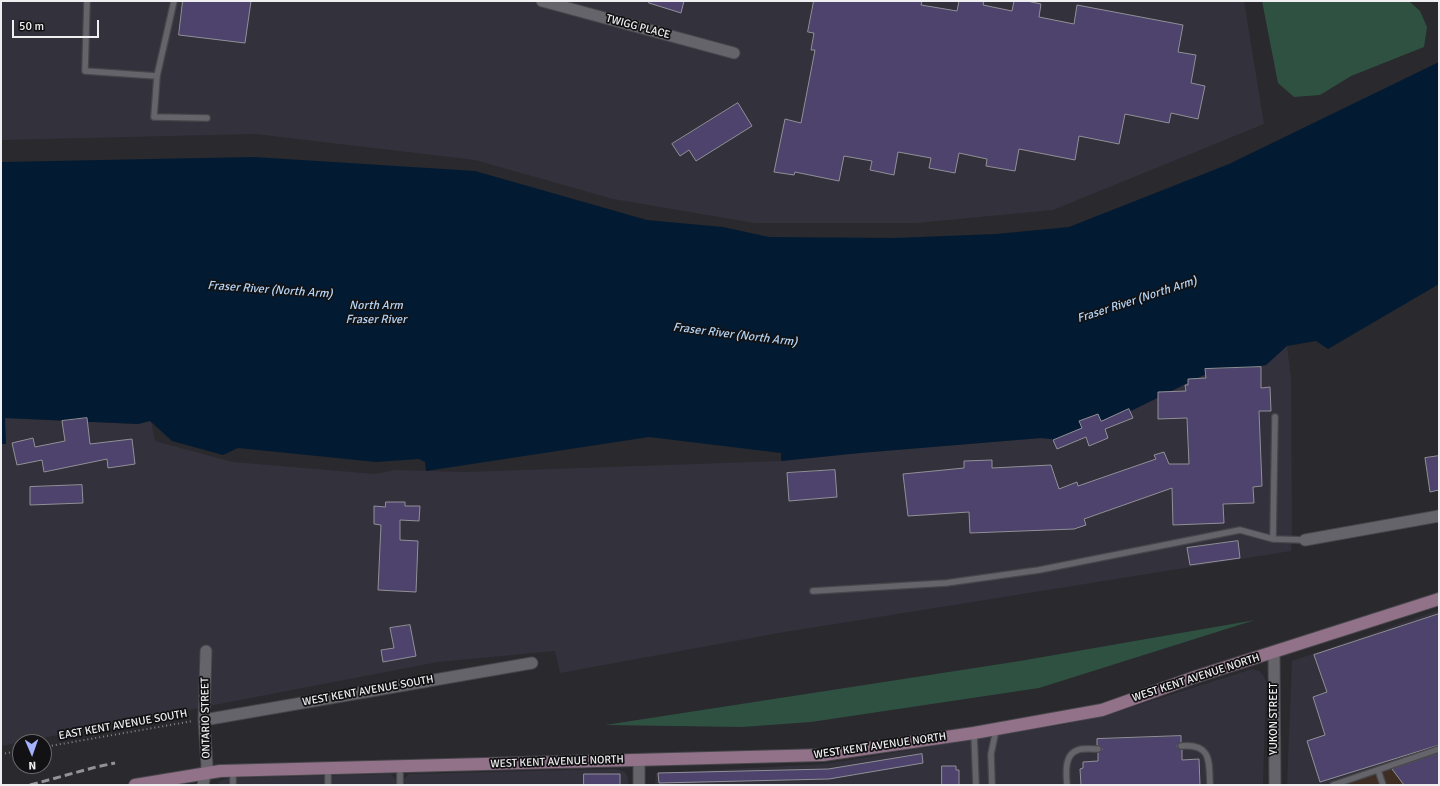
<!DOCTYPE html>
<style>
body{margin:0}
#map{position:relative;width:1440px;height:786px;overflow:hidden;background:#29292e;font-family:Signika,sans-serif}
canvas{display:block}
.frame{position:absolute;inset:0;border:2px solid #efeff2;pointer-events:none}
.north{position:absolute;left:12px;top:734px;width:40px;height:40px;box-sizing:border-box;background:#121214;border:1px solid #6a6a6d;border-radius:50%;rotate:178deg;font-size:11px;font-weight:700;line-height:16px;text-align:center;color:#efeff2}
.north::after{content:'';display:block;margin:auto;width:14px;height:18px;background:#a4b2fc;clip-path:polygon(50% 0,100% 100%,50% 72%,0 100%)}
.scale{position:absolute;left:12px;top:20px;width:87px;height:18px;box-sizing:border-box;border:2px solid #efeff2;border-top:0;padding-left:5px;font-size:12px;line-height:14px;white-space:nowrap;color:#efeff2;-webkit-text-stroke:3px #121214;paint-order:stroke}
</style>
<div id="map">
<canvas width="1440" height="786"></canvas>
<div class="frame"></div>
<div class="north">N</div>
<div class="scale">50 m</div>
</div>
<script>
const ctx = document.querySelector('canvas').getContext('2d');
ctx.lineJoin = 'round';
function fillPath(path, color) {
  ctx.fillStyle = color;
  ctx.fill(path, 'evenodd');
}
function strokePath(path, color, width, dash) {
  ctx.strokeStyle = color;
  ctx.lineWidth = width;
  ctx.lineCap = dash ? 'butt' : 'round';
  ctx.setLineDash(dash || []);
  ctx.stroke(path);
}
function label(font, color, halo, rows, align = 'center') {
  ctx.font = font + ' Signika,sans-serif';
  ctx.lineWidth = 3.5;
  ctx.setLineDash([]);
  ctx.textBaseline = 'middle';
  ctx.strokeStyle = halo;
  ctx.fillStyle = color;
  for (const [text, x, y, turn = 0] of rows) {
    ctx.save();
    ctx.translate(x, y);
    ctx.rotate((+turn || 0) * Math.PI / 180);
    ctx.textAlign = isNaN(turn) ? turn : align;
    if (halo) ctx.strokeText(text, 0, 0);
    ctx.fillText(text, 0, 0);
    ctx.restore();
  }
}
const commercial = new Path2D(`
 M1439,749v36h-106z`);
const built = new Path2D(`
 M1,1h1243l20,123 -211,86 -136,13h-163l-141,-24 -138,-39 -220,-26 -254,6z
 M1287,346l4,31 1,153 -1,21 -512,82 -219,40 -5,-22 -117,11 -437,84v-302h3v-26l134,6 13,-3 4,20 78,21 142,12 20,-4 71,2 315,-11 79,-8 181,-15 11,1 1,3 151,-67 62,-10z
 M1439,610v139l-106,36h-46l5,-124z
 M1252,669l7,2 4,4 3,6 -3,104h-608l1,-12 169,-9 242,-40 37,-8z
 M616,769l9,3 3,6v7h-411l3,-4 10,-3 161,-4 4,5 10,-1 4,-4z`);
const green = new Path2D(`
 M1262,1h147l11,10 7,16 -3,20 -73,29 -31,19 -26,2 -16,-14z
 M1255,620l-216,68 -228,34 -69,5 -137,-2 415,-64z`);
const water = new Path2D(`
 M1439,62v222l-111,65 -12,-8 -29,5 -21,19 -62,10 -71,35 -80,32 -1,-3 -11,-1 -181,15 -79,8v-8l-132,-16 -223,34 -1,-9 -6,-3 -43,3 -138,-14 -15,7 -51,-14 -22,-20 -12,3 -133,-6 1,26h-5v-282l253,-5 221,14 172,49 76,7 46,10 126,1 101,-4 73,-7 160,-63z`);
const building = new Path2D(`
 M183,1h68l-6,42 -66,-8z
 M649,1h35l-3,12 -32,-10z
 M814,1h108l-1,4 36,6 2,-10h25l-1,4 29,6 2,-10h13l14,3 -2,13 35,7 3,-19 106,20 -5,27 18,3 -5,28 14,3 -7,33 -27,-6 -2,10 -44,-9 -6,30 -40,-8 -4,24 -56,-11 -4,22 -29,-5 1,-7 -28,-6 -4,20 -26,-5 2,-10 -33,-6 -4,23 -24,-5 2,-9 -28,-5 -5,25 -44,-9 -1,3 -20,-3 11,-53 16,4 14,-73h-4l3,-17 -6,-1z
 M738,103l14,23 -56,35 -7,-11 -9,6 -8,-12z
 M1261,367v21l9,-1 1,24h-12l3,75 -9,1 1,16 -31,1 1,19 -51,2 -1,-37 -88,31 2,6 -12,4 -104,4 -1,-21 -61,4 -5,-42 61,-6v-7l28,-1v8l59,-3 8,24 18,-7 1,4 78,-27 -2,-4 10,-3 5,12h20l-2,-46 -29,1v-27l28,-1 -1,-6h3v-6l18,-1 -1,-9z
 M1129,409l4,9 -28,11 3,9 -19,8 -3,-9 -29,12 -4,-9 29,-12 -3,-7 19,-7 3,7z
 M87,418l3,26 42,-5 3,25 -27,4 -1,-9 -63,13 -2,-12 -25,5 -5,-22 21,-5 2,9 30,-6 -3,-20z
 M1439,456v34l-9,2 -5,-34z
 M835,470l2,27 -48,4 -2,-28z
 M82,485l1,18 -53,2v-18z
 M386,502h19v4h15l-1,15 -19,-1v20l18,1 -2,51 -38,-2 3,-65 -7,-1v-18l11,1z
 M1238,541l2,17 -50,7 -3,-17z
 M1439,614v131l-119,37 -13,-41 18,-6 -12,-38 14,-5 -13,-37z
 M410,625l6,31 -33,6 -2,-12 13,-2 -4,-20z
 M1181,736v6l-3,2 -1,2 2,3 3,1v10l17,-1 1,26h-119l-1,-16 3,-1v-6l15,-1v-8l3,-2 1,-2 -2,-3 -3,-1v-6z
 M1439,753v32h-35l-12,-16z
 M922,754l1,9 -94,16 -170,4 -1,-10 170,-4z
 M942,766h14v4h3v15h-17z
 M584,774h36v11h-36z`);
const path = new Path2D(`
 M44,747l149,-26
 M1,754l19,-3`);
const lane = new Path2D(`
 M87,1l-2,70 72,5 -3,41 53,1
 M157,76l17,-75
 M1273,539l2,-122
 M813,591l133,-8 93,-13 201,-40 33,9 32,1
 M974,733l2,52
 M1181,746c31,-3 28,16 29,39
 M400,766v19
 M328,768v17
 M1378,770l5,15
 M233,771v14
 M992,785l-1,-31 5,-24
 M1067,785c-1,-11 -3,-31 11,-35 5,-2 14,-1 20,-1
 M1333,785l106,-36`);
const street = new Path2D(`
 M542,1l192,52
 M1305,540l134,-24
 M1274,652l1,133
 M204,720l328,-57
 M203,785l4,-19 -3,-46 2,-69
 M639,785v-25`);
const secondary = new Path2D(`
 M135,785l85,-14 603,-16 151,-22 128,-23 93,-33 244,-78`);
const rail = new Path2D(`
 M30,785l66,-18 19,-4`);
const streetNames = [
 ["TWIGG PLACE",638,27,15],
 ["WEST KENT AVENUE NORTH",1196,678,-18],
 ["WEST KENT AVENUE SOUTH",368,691,-10],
 ["ONTARIO STREET",206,718,-91],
 ["YUKON STREET",1274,719,-90],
 ["EAST KENT AVENUE SOUTH",123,725,-10],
 ["WEST KENT AVENUE NORTH",880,746,-8],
 ["WEST KENT AVENUE NORTH",557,762,-2]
];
const waterNames = [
 ["Fraser River (North Arm)",270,290,4],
 ["Fraser River (North Arm)",1137,300,-18],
 ["North Arm",376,306],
 ["Fraser River",376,320],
 ["Fraser River (North Arm)",735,335,7]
];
fillPath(commercial, '#3d2d22');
fillPath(built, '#33313c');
fillPath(green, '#2f5142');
fillPath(water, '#031b32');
fillPath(building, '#4d436c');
strokePath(building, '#919096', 1);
strokePath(lane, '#47464b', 8);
strokePath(street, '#47464b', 13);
strokePath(secondary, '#47464b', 14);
strokePath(path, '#86868a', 2, [1, 3]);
strokePath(lane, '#65646a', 5.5);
strokePath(street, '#65646a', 11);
strokePath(secondary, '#917289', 12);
strokePath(rail, '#939397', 3, [8, 4]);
label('11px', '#efeff2', '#121214', streetNames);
label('italic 12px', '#b3d4f6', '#121214', waterNames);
</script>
